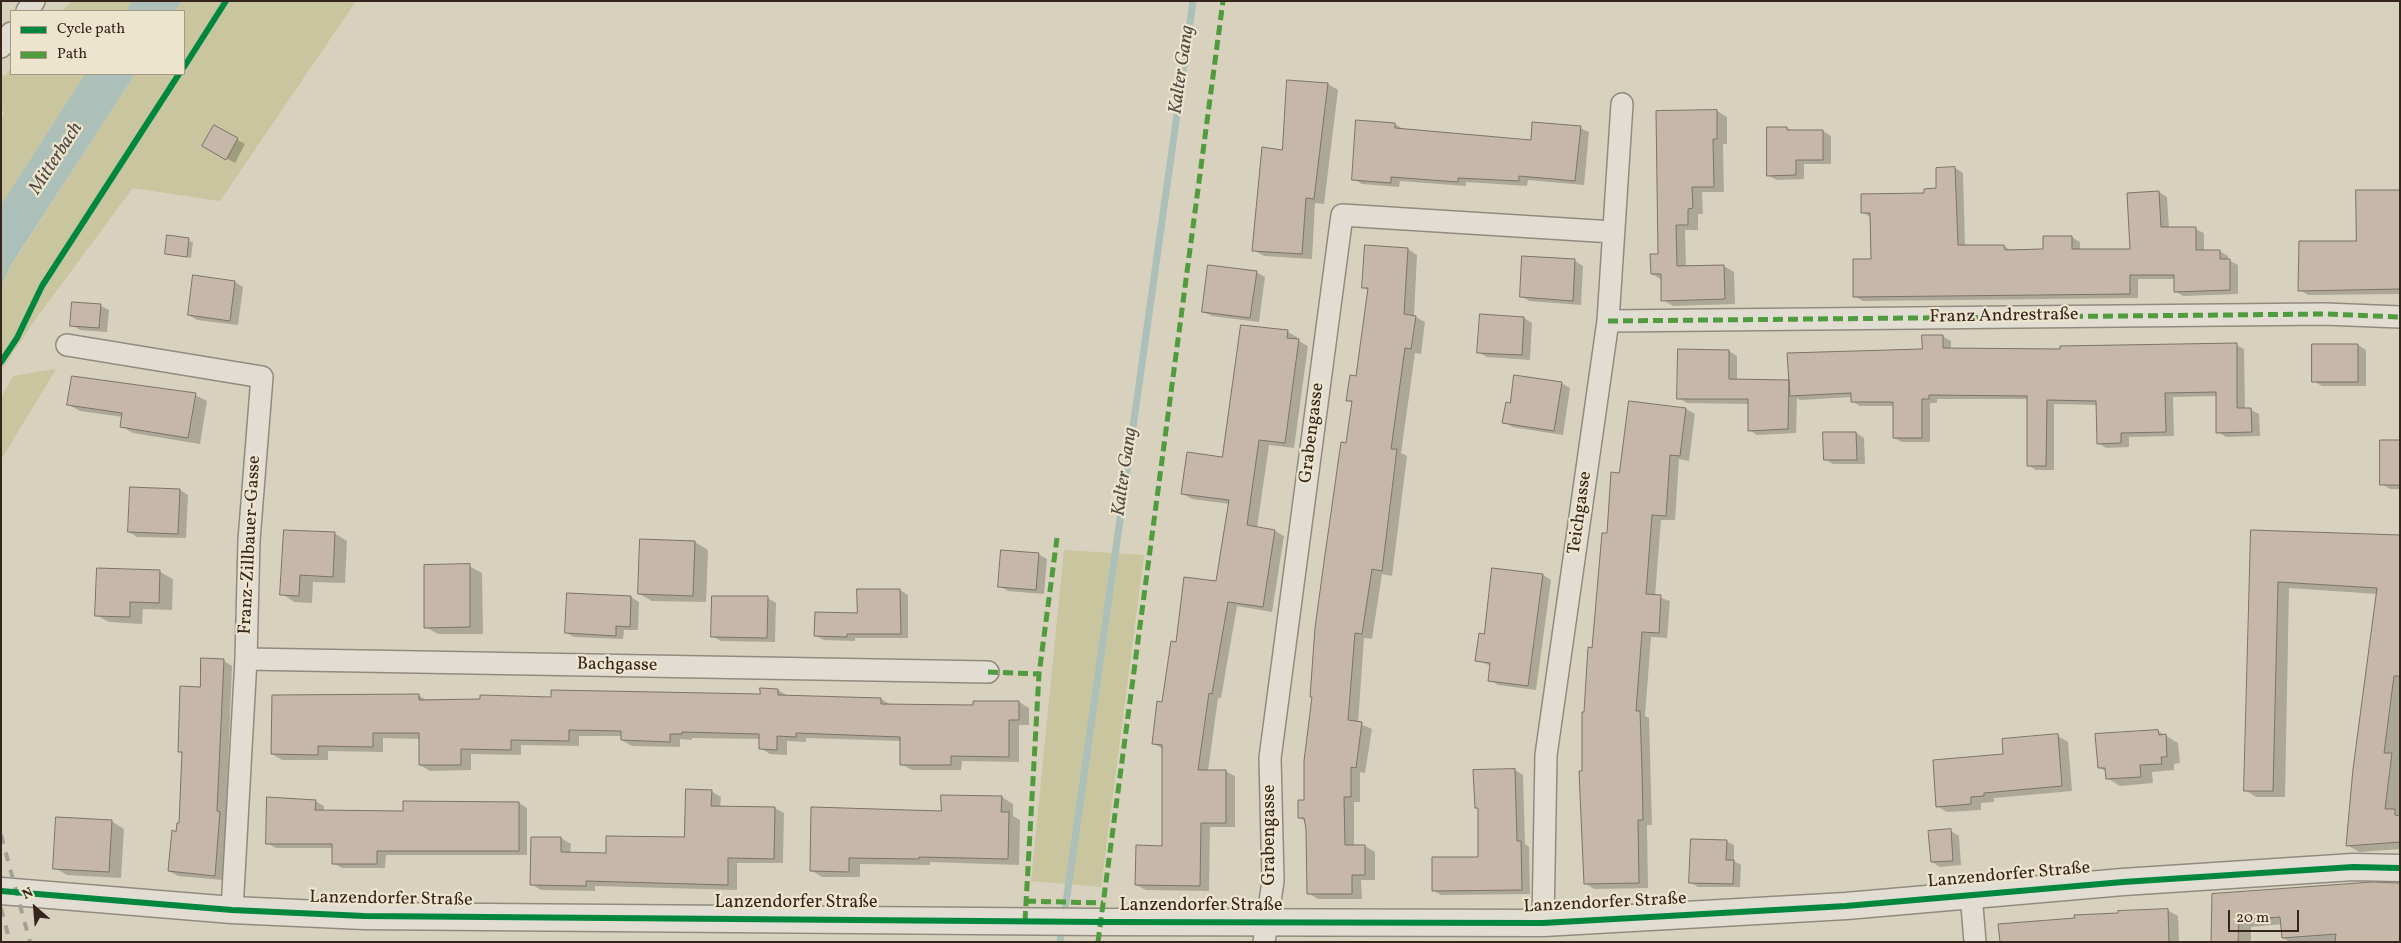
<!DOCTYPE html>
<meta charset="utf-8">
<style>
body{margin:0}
#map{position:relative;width:2401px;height:943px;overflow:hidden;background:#d8d1bd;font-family:Vollkorn,serif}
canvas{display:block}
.frame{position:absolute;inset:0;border:2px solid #36251d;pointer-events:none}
.legend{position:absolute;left:10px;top:10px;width:175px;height:65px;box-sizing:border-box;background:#ede4cd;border:1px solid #a49887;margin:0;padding:6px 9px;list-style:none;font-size:15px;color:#36251d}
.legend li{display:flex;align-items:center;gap:10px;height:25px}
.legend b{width:25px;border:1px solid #a49887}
.north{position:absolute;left:10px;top:883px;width:50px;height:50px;-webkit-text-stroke:4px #ede4cd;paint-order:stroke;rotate:333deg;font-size:14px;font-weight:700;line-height:20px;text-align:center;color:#36251d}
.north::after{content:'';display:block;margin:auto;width:18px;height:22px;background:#36251d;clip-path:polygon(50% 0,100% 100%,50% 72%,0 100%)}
.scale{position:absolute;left:2228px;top:910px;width:71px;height:22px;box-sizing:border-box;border:2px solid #36251d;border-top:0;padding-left:6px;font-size:15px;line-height:18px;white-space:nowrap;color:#36251d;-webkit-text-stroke:4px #ede4cd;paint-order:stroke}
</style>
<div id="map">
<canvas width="2401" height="943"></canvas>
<div class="frame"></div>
<ul class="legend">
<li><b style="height:6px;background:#00873e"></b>Cycle path</li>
<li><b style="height:6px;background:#519b3f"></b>Path</li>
</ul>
<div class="north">N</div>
<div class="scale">20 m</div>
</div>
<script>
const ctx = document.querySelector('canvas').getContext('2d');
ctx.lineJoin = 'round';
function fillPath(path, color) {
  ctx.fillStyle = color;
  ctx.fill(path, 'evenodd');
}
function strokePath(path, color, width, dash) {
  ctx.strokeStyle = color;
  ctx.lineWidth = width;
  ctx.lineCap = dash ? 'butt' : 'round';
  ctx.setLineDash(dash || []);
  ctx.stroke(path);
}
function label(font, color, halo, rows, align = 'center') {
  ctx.font = font + ' Vollkorn,serif';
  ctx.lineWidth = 4.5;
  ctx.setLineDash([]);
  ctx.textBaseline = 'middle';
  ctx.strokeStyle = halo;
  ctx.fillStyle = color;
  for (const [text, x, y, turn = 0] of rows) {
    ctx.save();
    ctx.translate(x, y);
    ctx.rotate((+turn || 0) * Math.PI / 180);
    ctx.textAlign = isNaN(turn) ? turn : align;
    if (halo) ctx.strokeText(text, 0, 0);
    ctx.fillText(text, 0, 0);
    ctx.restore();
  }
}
const green = new Path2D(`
 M71,1h61l-6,10h-63z
 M182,1h174l-136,200 -87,-13 -96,129 -36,54v-84l10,-21 124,-192h49v-63h-9z
 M11,68v6h74l-84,131v-87l3,-5 -3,-4v-35l4,2z
 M56,369l-55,91v-62l12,-22z
 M1064,550l80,5 -43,332 -70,-6z`);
const water = new Path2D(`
 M132,1h50l-7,10h-49z
 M85,74h50l-124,191 -10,22v-82z`);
const shadow = new Path2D(`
 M1328,84l10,6 -14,114 -9,-1 -3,56 -48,-3 -10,-6 30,-99z
 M1717,111l10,6v27h-4l1,48h-22l1,22h-5v16h-13l1,37 38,-1 10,6 1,32 -62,2 -10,-6 -1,-20 -10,-6z
 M1395,124l8,5 129,12 48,-13 9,4 -5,53 -56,-5 -1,6 -61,-4v4l-66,-5 -1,6 -37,-3 -8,-5z
 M214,127l31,17 -10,19 -31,-17z
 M1787,128l6,3h30l8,5v28h-27v15l-27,1 -8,-4z
 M1955,168l8,5 2,73h39l8,5 32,-1 28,-13 8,5v9l51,-1 -3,-56 31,-2 8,5 2,31 26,1 9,4v18h15l9,5v4l10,5v29l-55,2 -8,-5v-12h-37v19l-275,3 -9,-5 18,-36 -2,-43 -8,-5 76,-22z
 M2400,191v103l-92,1 -8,-5 58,-48z
 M168,237l25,5 -2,16 -25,-5z
 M1408,249l9,6 -3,61 11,6 -4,32 -6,-1 -14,100 6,3 -15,120 -10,-2 -10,65 -8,-1 -6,85 14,6 -7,44 -5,-1v30h-6v44h11l10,6v28h-14l1,19h-44l-10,-6 -2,-72 -7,-3 6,-17 48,-398 -5,-3 9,-23 12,-86 -6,-4z
 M1575,261l8,5 -2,39 -52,-4 -8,-5z
 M1256,272l9,5 -6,45 -47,-6 -9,-4z
 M235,282l8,5 -5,38 -41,-5 -8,-5z
 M74,303l27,3 8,4 -2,22 -27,-2 -8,-5z
 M1524,318l8,5 -2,37 -43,-3 -9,-5z
 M1242,326l46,6 9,5v3l11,6 -14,102 -25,-3 -12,83 18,3 9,5 -12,76 -35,-6 -16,92h-3l-10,73h17l10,5v51h-25l-1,64 -63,-1 -10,-5 27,-38v-98l-10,-6 24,-100 40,-61 13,-78 -38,-5 -9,-5 40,-36z
 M1942,336l9,5v8l110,1 175,-5 8,4 1,61h6l8,4 1,22 -34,1 -8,-5 -1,-36 -44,1 1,39 -45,1v10l-23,1 -8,-5 -1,-38 -43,-1v66h-18l-8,-5 1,-66h-92v4h-7v39h-28l-8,-4v-32h-34l-8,-5v-4l-52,3 -3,-2 -1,35 -39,2 -8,-5v-26l-62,-1 -8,-5 50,-47 8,5v24l52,1 135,-31z
 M2358,345l8,5v36h-44l-9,-5z
 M1561,383l9,5 -7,47 -51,-8 -8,-5 8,-18z
 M195,395l12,6 -7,43 -67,-11 -12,-7 2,-9 -43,-6 -11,-6z
 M1686,409l9,5 -6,47 -10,-2 -4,61h-14l-6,76 15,5 -3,37 -16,-1 -6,79 4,2 3,107h-5l1,63 -54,1 -9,-6 -2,-111 2,-59 23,-179 12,-60z
 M1856,433l8,5 1,26h-32l-8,-5z
 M2400,441v48h-10l-8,-5z
 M180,490l8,5 -2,43 -49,-1 -8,-5z
 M2252,532l148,5v312l-41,3 -12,-7 30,-251 -88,-6 -4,209h-29l-11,-7z
 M334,533l13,8 -2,42 -32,-1 -1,21 -18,-1 -12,-8z
 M695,542l13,8 -2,52 -54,-1 -13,-7z
 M1038,554l9,5 -3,35 -36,-3 -9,-5z
 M469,566l13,7 1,61h-45l-12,-7z
 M98,569l62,3 13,7 -1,31 -29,-1 -1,15 -33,-2 -13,-7z
 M1493,569l50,6 8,5 -15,110 -38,-5 -8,-5 1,-14 -15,-6 9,-25z
 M900,590l8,5v43h-53v3l-31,-1 -8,-4z
 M569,594l62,3 8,5 -1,28h-14l-1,9 -49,-2 -7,-4z
 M768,598l8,5 -1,39 -54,-1 -9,-5z
 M224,661l8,5 -6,150 2,2 -5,62 -45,-4 -9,-5 11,-47 3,-70 -4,-3 22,-62z
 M778,690l10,6 93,3 10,6 84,2 44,-5 10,6v17h-10v37l-57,-1 -1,9h-49l-11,-6 1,-23 -96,-3v4l-19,-1v14l-17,-1 -10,-6v-9l-68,-1v2l-12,-1v8l-48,-1 -10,-6v-4h-43v10l-58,-1v10l-50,-1v16l-41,1 -10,-6v-26l-37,-1v14l-55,-1v9h-46l-10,-6 146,-59 10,6 333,-6z
 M2158,731l20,12 2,20 -6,1v6l-22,2 1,11 -33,3 -13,-8v-6l-8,-5z
 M2058,736l10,6 4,49 -78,7v4l-13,1v7l-34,2 -10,-6 68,-51z
 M1515,770l8,5 2,69 4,3 1,47 -89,1 -8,-5 47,-32 -1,-49 -3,-2z
 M711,791l10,6 -1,10 55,1 9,5 -1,50h-46v27l-142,-4v5l-54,-1 -10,-6 1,-46h29l10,6 -1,10h37l78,-16z
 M1002,797l11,7v12l7,4 -1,45 -89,-3v3l-70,-1v13h-38l-11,-7 131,-58z
 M315,801l9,5v5l80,1 115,-9 8,5v47h-141l-1,13h-43l-9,-5v-15h-57l-9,-5z
 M111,821l13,8 -3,49 -54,-3 -12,-7z
 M1951,831l8,5 2,29 -21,2 -8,-5z
 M1726,841l8,4v16l7,4 -1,22h-42l-7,-4z
 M2400,883v59h-110l-7,-4 -1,-14 -31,3v15h-39l1,-47z
 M2167,910l11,6 1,26h-178z`);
const stream = new Path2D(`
 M1064,917l129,-916
 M1060,942l2,-15`);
const building = new Path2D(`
 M1287,80l41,3 -14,116 -8,-1 -4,56 -50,-3 10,-104 20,3z
 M1717,110v29h-4l1,48h-22l1,21 -5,1v16h-12l1,41 47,-1 1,34 -64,2v-27h-10l-1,-20h8l-2,-143z
 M1356,120l39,3v5l136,12 1,-18 49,4 -6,55 -56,-5v5l-61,-3v4l-67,-5v6l-39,-3z
 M214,125l24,13 -12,22 -24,-14z
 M1767,127h20v3h36v30h-27v15l-29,1z
 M1955,167l3,78h46l1,5 38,-1v-13h29v13h58l-3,-56 32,-2 2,36h35v23h24v9h10v31l-56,2v-17h-44v19l-277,3v-38h18l-1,-46h-9v-19l63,-1v-4l12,-1v-20z
 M2356,190h44v99l-102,2 1,-50h57z
 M167,235l22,3 -2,19 -22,-3z
 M1365,245l43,3 -4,66 12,2 -5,33 -6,-1 -14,101h6l-15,122 -10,-2 -10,65 -7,-1 -7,87 14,2 -6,46 -5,-1v30h-7l1,48h20v30h-13v19h-45l-1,-65 -2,-11h-6v-18h6v-39l8,-64h-2l5,-69 9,-66 17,-120 5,1 6,-42h-6l4,-26 6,1 12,-88h-6z
 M1522,256l53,3 -2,42 -53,-4z
 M1208,265l49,6 -7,47 -48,-6z
 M193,275l42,6 -5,40 -42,-6z
 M72,302l29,2 -2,24 -29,-2z
 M1480,314l44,3 -2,38 -45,-2z
 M1241,325l47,5 -1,8 12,1 -14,104 -26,-3 -12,85 28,5 -12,77 -35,-5 -16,92 -3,-1 -11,77h28v53h-25l-1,63 -65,-1 1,-40 26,1v-101l-10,-1 5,-43 5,1 9,-61 5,1 8,-65 32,4 13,-81 -48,-6 6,-42 35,5z
 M1922,335h21v13l117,1v-3l177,-3v65h14l1,24 -36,1v-41l-51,1 1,39 -45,1v10l-24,1 -1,-43 -49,-1 -1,66h-19v-70l-98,-1v4h-7v39h-29v-36h-42v-9l-61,3 -3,-43 135,-4z
 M2312,344h46v38h-46z
 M1678,349l51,1v29l60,1 -1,49 -40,2v-32h-71z
 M1514,375l48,7 -8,49 -52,-8 4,-21 4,1z
 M72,376l124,17 -8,45 -68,-11 2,-14 -55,-8z
 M1629,401l57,7 -6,48 -10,-1 -4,61 -14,-1 -6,79 15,1 -2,38 -17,-1 -6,79h4l2,59 1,50h-5l1,63 -55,1 -5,-113h3v-59h2l4,-65 4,1 10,-115h5l4,-61 8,1z
 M1823,432h33l1,28h-33z
 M2380,440h20v45h-20z
 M130,487l50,2 -2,45 -50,-2z
 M284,530l51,2 -2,45 -33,-2 -1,21 -19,-1z
 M2251,530l149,5v141h-6l-10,77h8l-7,56h10v6l5,1v26l-54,4 7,-77 24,-181 -99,-6 -5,209h-29z
 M640,539l55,2 -2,55 -55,-2z
 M1001,550l38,3 -3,37 -38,-3z
 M470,564v63l-46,1v-63z
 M97,568l63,2 -1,33 -29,-1v15l-35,-1z
 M1492,568l51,6 -15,112 -40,-5 2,-18 -15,-2 4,-28 5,1z
 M857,589h43l1,45h-54v3l-33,-1 1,-24 42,1z
 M567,593l64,3 -1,31 -14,-1v10l-51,-3z
 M712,596h56l-1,42 -56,-1z
 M201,658l23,1 -7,152 3,1 -5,64 -47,-5 4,-41 4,2 1,-9h2l3,-71h-4l2,-66 20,1z
 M760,688l18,1v6l103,3v6l92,1v-4h46v19h-10v37l-58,-1v9h-51v-28l-104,-4v4l-19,-1v14l-18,-1v-15l-77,-2v2h-12v8l-49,-2v-9l-52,-1v11l-58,-1v10l-50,-1v16h-42v-32h-46v14l-55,-1v9l-47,-1 1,-59 147,-1v6l61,-1v-4l71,2v-7l209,4z
 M2158,730l1,5 7,-1 1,23h-6l1,7 -22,1 1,12 -35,2 -1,-11h-7l-3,-34z
 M2058,734l4,52 -78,7v3l-13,1v7l-35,3 -3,-47 70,-6 -1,-15z
 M1515,769l2,72h4l1,49 -90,1v-34h46v-49h-3l-2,-38z
 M686,789l26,1 -1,16 64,1 -1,52 -46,-1v27l-142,-4v5l-56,-1 1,-48h30v15l45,1v-17l78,1z
 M941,795l61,1 -1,16h8l-1,47 -89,-2v2l-70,-1v14l-39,-1 1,-64 130,4z
 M267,797l49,3 -1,10 88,1v-10l116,1v49h-142v13h-45v-20h-66z
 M56,817l56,3 -3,52 -56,-3z
 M1951,829l2,32 -22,1 -3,-31z
 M1691,839l36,1 -1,20h8l-1,24 -44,-1z
 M2373,882l27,1v59h-65l1,-8 -54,4 -2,-21 -41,3 -1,22h-27l1,-48z
 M2168,909l1,33h-169l-2,-18 77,-6 -1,-3 44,-2v-2z`);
const minor = new Path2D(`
 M27,11l7,-10
 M1,47l10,-14
 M1608,321l717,-7 75,3
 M67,345l195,32 -13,163 -3,119 -14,251
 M246,659l742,13
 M1971,894l4,48
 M1543,923l3,-168 62,-434 14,-217
 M1264,942l9,-61 -3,-123 72,-543 271,17`);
const tertiary = new Path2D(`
 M1,891l231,19 132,6 737,6 442,1 303,-17 277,-24 230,-15 47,1`);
const rail = new Path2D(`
 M1,835l29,107
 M1,908l9,34`);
const quiet = new Path2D(`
 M1608,321l717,-7 75,3
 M988,672l51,2
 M1026,901l77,2
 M1025,921l14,-247 18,-136
 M1098,942l125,-941`);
const cycleway = new Path2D(`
 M184,67l42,-66
 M1,362l16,-24 25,-52 137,-212
 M1,891l231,19 132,6 737,6 442,1 303,-17 277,-24 230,-15 47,1`);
const streetNames = [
 ["Franz Andrestraße",2004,317,-1],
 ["Grabengasse",1313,433,-83],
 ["Teichgasse",1581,513,-82],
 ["Franz-Zillbauer-Gasse",251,545,-87],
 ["Bachgasse",617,666,1],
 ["Grabengasse",1271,835,-90],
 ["Lanzendorfer Straße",2009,876,-5],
 ["Lanzendorfer Straße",391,900,1],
 ["Lanzendorfer Straße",796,904],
 ["Lanzendorfer Straße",1605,904,-3],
 ["Lanzendorfer Straße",1201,907]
];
const waterNames = [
 ["Kalter Gang",1183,70,-82],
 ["Mitterbach",57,159,-57],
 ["Kalter Gang",1126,472,-82]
];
fillPath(green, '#c8c59f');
fillPath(water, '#acbfb8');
fillPath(shadow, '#0003');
strokePath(stream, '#acbfb8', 7);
fillPath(building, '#c7b7a8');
strokePath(building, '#7a7469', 1);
strokePath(minor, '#918b7f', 24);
strokePath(tertiary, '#918b7f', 29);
strokePath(minor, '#e1ddd3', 21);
strokePath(tertiary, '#e1ddd3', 26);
strokePath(rail, '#a49f97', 4, [9, 9]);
strokePath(quiet, '#519b3f', 5, [10, 5]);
strokePath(cycleway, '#00873e', 6);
label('18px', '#36251d', '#ede4cd', streetNames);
label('italic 19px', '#4f4a43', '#ede4cd', waterNames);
</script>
